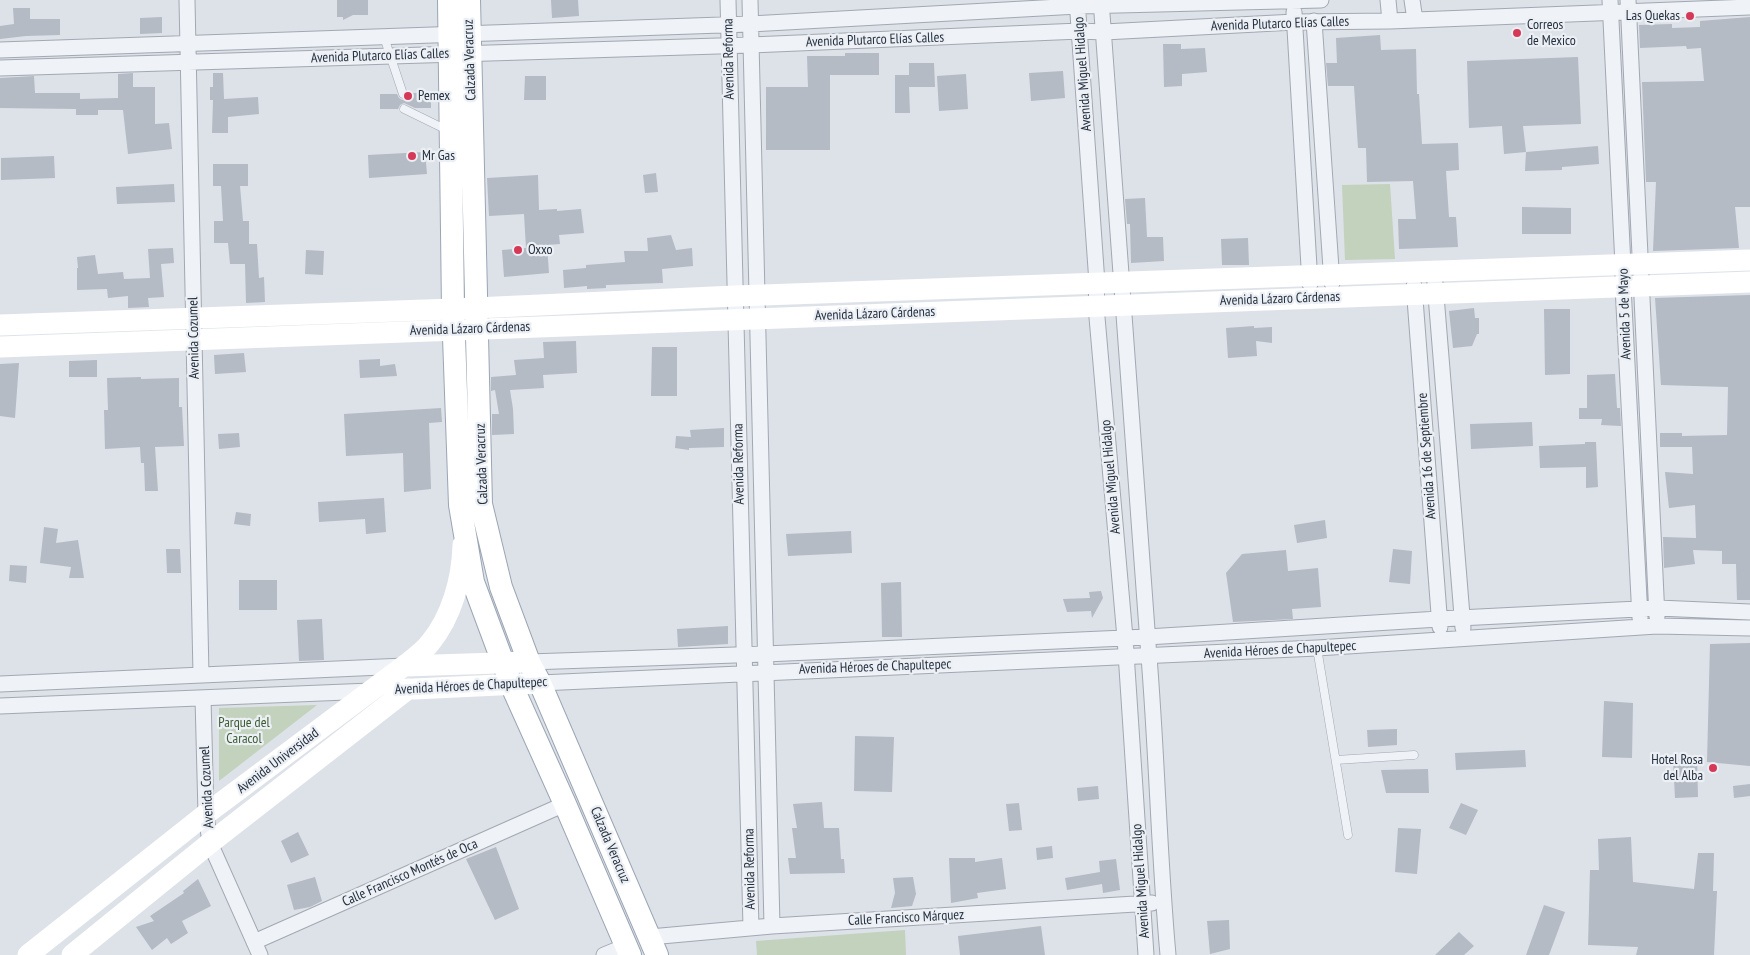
<!DOCTYPE html>
<meta charset="utf-8">
<style>
body{margin:0}
canvas{display:block;background:#dde1e8}
</style>
<canvas width="1750" height="955"></canvas>
<script>
const ctx = document.querySelector('canvas').getContext('2d');
ctx.lineJoin = 'round';
function fillPath(path, color) {
  ctx.fillStyle = color;
  ctx.fill(path, 'evenodd');
}
function strokePath(path, color, width, dash) {
  ctx.strokeStyle = color;
  ctx.lineWidth = width;
  ctx.lineCap = dash ? 'butt' : 'round';
  ctx.setLineDash(dash || []);
  ctx.stroke(path);
}
function label(font, color, halo, rows, align = 'center') {
  ctx.font = font + ' "PT Sans Narrow",sans-serif';
  ctx.lineWidth = 4.5;
  ctx.setLineDash([]);
  ctx.textBaseline = 'middle';
  ctx.strokeStyle = halo;
  ctx.fillStyle = color;
  for (const [text, x, y, turn = 0] of rows) {
    ctx.save();
    ctx.translate(x, y);
    ctx.rotate((+turn || 0) * Math.PI / 180);
    ctx.textAlign = isNaN(turn) ? turn : align;
    if (halo) ctx.strokeText(text, 0, 0);
    ctx.fillText(text, 0, 0);
    ctx.restore();
  }
}
const green = new Path2D(`
 M1390,184l5,75 -50,1 -3,-75z
 M317,705l-98,76v-73z
 M905,930l1,25h-149l-1,-14z`);
const building = new Path2D(`
 M337,0h31v15h-15l-10,5v-3h-6z
 M551,0h27l1,16 -27,2z
 M13,8h17v11h30v16l-34,1 -26,3v-13l14,-2z
 M162,17v16l-22,1v-16z
 M1750,17v190h-15l4,41 -86,3 3,-69h-10l-4,-100 62,-1 -3,-33 -14,1 -1,-3 -46,2 -1,-23 33,-1v4l28,-1v-6z
 M1380,35l1,15 35,-1 1,45h2l3,50 36,-1 1,27 -13,1 3,46h7l2,30 -59,2 -1,-30h18l-3,-38 -46,1 -1,-34h-8l-4,-62h-26l-2,-23h11l-1,-25z
 M1163,44h18v5l24,-1 2,24 -25,2v12l-18,1z
 M845,53h34v22h-49v75h-64v-63h42l-1,-31h38z
 M1578,57l3,67 -58,2 3,26 -22,2 -2,-28 -33,2 -2,-67z
 M909,63h25l1,24h-26l1,26h-15v-38h14z
 M1063,71l2,27 -34,3 -2,-28z
 M133,73v14h22v37l14,-1 3,26 -44,5 -5,-44h-25v5h-22v-6l-76,-1v-30l34,-2 1,17h45v6l38,-1v-24z
 M213,73h10l1,26 34,-2 1,17 -31,3v16h-16l1,-33h-3v-13h3z
 M966,74l2,35 -29,2 -2,-35z
 M525,76h21v24h-22z
 M408,93h23v15h-16l-11,-5 -4,2 -2,4h-18v-15h17l2,4 3,2 5,-2z
 M1598,146l1,18 -37,3v3l-37,1 1,-19z
 M425,152l2,22 -58,4 -1,-23z
 M54,156l1,22 -54,2v-22z
 M213,164h35v22h-8l3,35h6v23h8l2,34 5,-1 1,25 -19,1 -1,-39h-15l-2,-21h-14v-22h9l-2,-35h-8z
 M656,173l2,19 -13,1 -2,-18z
 M538,175l1,35 18,-1v2l24,-2 3,24 -25,2 1,9 -13,1 2,28 -45,4 -2,-27 24,-2 -2,-34 -35,2 -2,-38z
 M174,184l1,18 -58,2 -1,-17z
 M1145,198l2,39h16l1,24 -33,2 -1,-39h-3l-2,-25z
 M1522,207l49,1v26h-49z
 M671,235l5,15 16,-2 1,18 -31,3 1,14 -57,2v3l-19,1v-3l-23,2 -1,-18 23,-2v-3l39,-3 -1,-11h24l-1,-13z
 M1248,238l1,27h-27l-1,-26z
 M173,248l1,15 -13,1 3,33 -16,1 1,9 -21,1v-12l-20,2 -1,-9 -30,1v-22h1l-1,-11 18,-2 3,19 25,-2 1,7 26,-1 -2,-29z
 M306,250l18,1 -1,24 -18,-1z
 M1750,295v305h-13l-1,-36h-14v-13l-29,-1 2,14 -31,4 -1,-31 33,1 -1,-33 -26,3 -4,-36 28,2 -1,-27h-32v-14h22v3l45,-1 1,-48 -67,-2 -6,-87z
 M1474,308l1,10h4v16h-2l-5,12 -19,2 -4,-37z
 M1544,309h26v65l-25,1z
 M1254,326v2l18,-1v16l-16,-2 1,15 -29,2 -2,-30z
 M576,341l1,32 -34,2 1,13 -34,2 3,19 1,25 -22,1v-21h7l-4,-24 -4,1v-14l25,-2 -2,-15 30,-2 -1,-16z
 M652,347h25v49h-26z
 M244,353l2,19 -31,2 -1,-19z
 M380,359v7l15,-2 2,12 -37,2 -1,-18z
 M97,360v17h-28v-16z
 M19,363l-4,55 -15,-2v-52z
 M1615,374l2,34h3l1,18 -20,-1 1,-6h-23v-11h8v-33z
 M141,377v2l38,-1v29h3l2,39 -29,1 3,44h-13l-1,-28h-3l-1,-16 -35,2 -1,-39h4l-1,-32z
 M441,408l1,14 -13,1 2,66 -27,3 -1,-39 -57,3 -2,-42z
 M1532,422l1,24 -62,3 -1,-25z
 M724,428v19l-35,1v2l-14,-2 1,-12 15,1 -1,-7z
 M239,433l1,14 -21,2 -1,-15z
 M1585,442h11l2,45 -12,1v-21l-46,1 -1,-22 46,-2z
 M384,498l2,34 -20,2 -1,-15 -46,3 -1,-20z
 M236,512l15,2 -1,12 -16,-2z
 M1325,520l2,18 -30,5 -3,-18z
 M44,527l14,2 -2,14 22,-3 6,38h-15l2,-11 -31,-4z
 M851,531l1,22 -64,3 -2,-22z
 M166,549h14l1,24h-14z
 M1393,549l19,2 -2,33 -21,-2z
 M1286,550l2,21 30,-3 3,39 -29,2 1,10 -60,3 -7,-49 16,-19z
 M10,565l17,1 -1,17 -17,-2z
 M239,580h38v30h-38z
 M901,582l1,55h-20l-1,-54z
 M1101,591l2,7 -11,20 -1,-7 -24,1 -4,-13 27,-1 -1,-6z
 M322,619l2,41 -25,1 -2,-41z
 M728,626v18l-50,3 -1,-18z
 M1750,643v123l-43,-4 3,-118z
 M1604,701l29,2 -1,55 -30,-1z
 M1397,729v16l-29,2 -1,-17z
 M855,736l39,1 -2,55 -38,-1z
 M1525,750l1,17 -70,3 -1,-17z
 M1697,759l1,38 -23,1 -2,-38z
 M1428,769l1,24h-43l-5,-23z
 M1750,784v12l-16,2 -1,-12z
 M1098,786l1,13 -21,2 -1,-13z
 M822,802l2,26h15l2,31h3l1,14 -55,1 -2,-16h8l-4,-30h5l-4,-24z
 M1019,803l3,27 -13,1 -3,-27z
 M1461,803l17,7 -12,25 -17,-7z
 M1398,828l23,1 -4,45 -22,-2z
 M298,832l11,23 -18,8 -10,-22z
 M1631,837l2,45 61,7 4,-36h16l-1,38h4l-3,64h-78l2,-8 -50,-2 2,-75h9l-1,-31z
 M1052,846l1,12 -16,2 -1,-12z
 M496,847l23,62 -24,11 -29,-61z
 M949,858h26v4l27,-4 4,31 -29,4 1,5 -27,5z
 M1116,859l4,31 -17,3 -1,-9 -35,6 -2,-12 35,-6 -1,-11z
 M315,877l7,24 -12,6 -16,3 -7,-25z
 M913,877l3,17 -4,12 -21,2 4,-15 -2,-15z
 M198,879l13,27 -29,15 6,12 -17,11 -4,-6 -15,12 -16,-23 18,-6 -4,-5 34,-23 -1,-2z
 M1544,905l21,7 -16,43h-23z
 M1229,920l1,29 -20,5 -3,-33z
 M1041,926l4,29h-85l-2,-19z
 M1459,932l15,14 -10,9h-29z`);
const lane = new Path2D(`
 M384,37l19,57
 M404,109l43,21
 M1317,648l31,187
 M1336,760l78,-5`);
const street = new Path2D(`
 M187,0l14,675
 M728,0l23,928
 M750,0l22,926
 M1077,0l20,283 -1,23 29,332 21,317
 M1101,0c15,219 31,438 48,657 8,99 10,199 19,298
 M1388,0l2,21
 M1412,0l3,20
 M1610,0l13,265v21l17,332
 M1628,0l29,617
 M1294,12l16,272
 M1314,21l18,262
 M0,50l750,-26 328,-18 243,-6
 M0,68l751,-23 329,-14 24,1 191,-10 95,-1 360,-14
 M1434,271l29,357
 M1414,286l26,341
 M529,662l236,-8 382,-17 292,-18 219,-11 92,4
 M540,683l777,-35 340,-22 93,2
 M0,684l404,-18
 M203,698l3,116 4,29 50,112
 M0,706l371,-15
 M650,937l122,-11 380,-23
 M254,942l311,-138
 M604,955l22,-9`);
const secondary = new Path2D(`
 M0,325l453,-16 282,-13 1015,-36
 M0,347l1750,-65
 M404,666l125,-4
 M393,690l147,-7
 M28,955l178,-141 198,-148c9,-7 19,-14 26,-23 22,-27 32,-64 33,-98
 M72,955l138,-112 198,-154`);
const primary = new Path2D(`
 M449,0l4,309 7,196 13,77 38,102 54,120 65,151
 M469,0l12,504 20,83 28,75 11,21 117,272`);
const markers = [
 [1690,16,5,"#d53957"],
 [1517,33,5,"#d53957"],
 [408,96,5,"#d53957"],
 [412,156,5,"#d53957"],
 [518,250,5,"#d53957"],
 [1713,768,5,"#d53957"]
];
const poiNames = [
 ["Las Quekas",1680,16,"right"],
 ["Correos",1527,25],
 ["de Mexico",1527,41],
 ["Pemex",418,96],
 ["Mr Gas",422,156],
 ["Oxxo",528,250],
 ["Hotel Rosa",1703,760,"right"],
 ["del Alba",1703,776,"right"]
];
const streetNames = [
 ["Avenida Plutarco Elías Calles",1280,24,-2],
 ["Avenida Plutarco Elías Calles",875,40,-2],
 ["Avenida Plutarco Elías Calles",380,56,-2],
 ["Avenida Reforma",729,59,-91],
 ["Calzada Veracruz",470,60,-92],
 ["Avenida Miguel Hidalgo",1083,74,-94],
 ["Avenida Lázaro Cárdenas",1280,299,-2],
 ["Avenida Lázaro Cárdenas",875,314,-2],
 ["Avenida 5 de Mayo",1625,314,-92],
 ["Avenida Lázaro Cárdenas",470,329,-2],
 ["Avenida Cozumel",194,338,-91],
 ["Avenida 16 de Septiembre",1427,456,-94],
 ["Calzada Veracruz",482,464,-92],
 ["Avenida Reforma",739,464,-91],
 ["Avenida Miguel Hidalgo",1111,477,-95],
 ["Avenida Héroes de Chapultepec",1280,650,-3],
 ["Avenida Héroes de Chapultepec",875,667,-2],
 ["Avenida Héroes de Chapultepec",471,686,-3],
 ["Avenida Universidad",278,761,-37],
 ["Avenida Cozumel",207,787,-93],
 ["Calzada Veracruz",610,845,67],
 ["Avenida Reforma",750,869,-91],
 ["Calle Francisco Montés de Oca",410,873,-24],
 ["Avenida Miguel Hidalgo",1141,881,-94],
 ["Calle Francisco Márquez",906,918,-3]
];
const parkNames = [
 ["Parque del",244,723],
 ["Caracol",244,739]
];
fillPath(green, '#c3d2bd');
fillPath(building, '#b4bbc5');
strokePath(lane, '#a2a8b2', 9);
strokePath(street, '#a2a8b2', 17);
strokePath(primary, '#9ba6b4', 24);
strokePath(lane, '#eff2f6', 8);
strokePath(street, '#eff2f6', 15);
strokePath(secondary, '#fff', 21);
strokePath(primary, '#fff', 22);
for (const [x, y, r, color] of markers) {
  const dot = new Path2D();
  dot.arc(x, y, r, 0, 2 * Math.PI);
  ctx.fillStyle = color;
  ctx.fill(dot);
  strokePath(dot, '#ecf0f5', 2);
}
label('14px', '#25303f', '#ecf0f5', poiNames, 'left');
label('14px', '#25303f', '#ecf0f5', streetNames);
label('14px', '#3b5b32', '#ecf0f5', parkNames);
</script>
